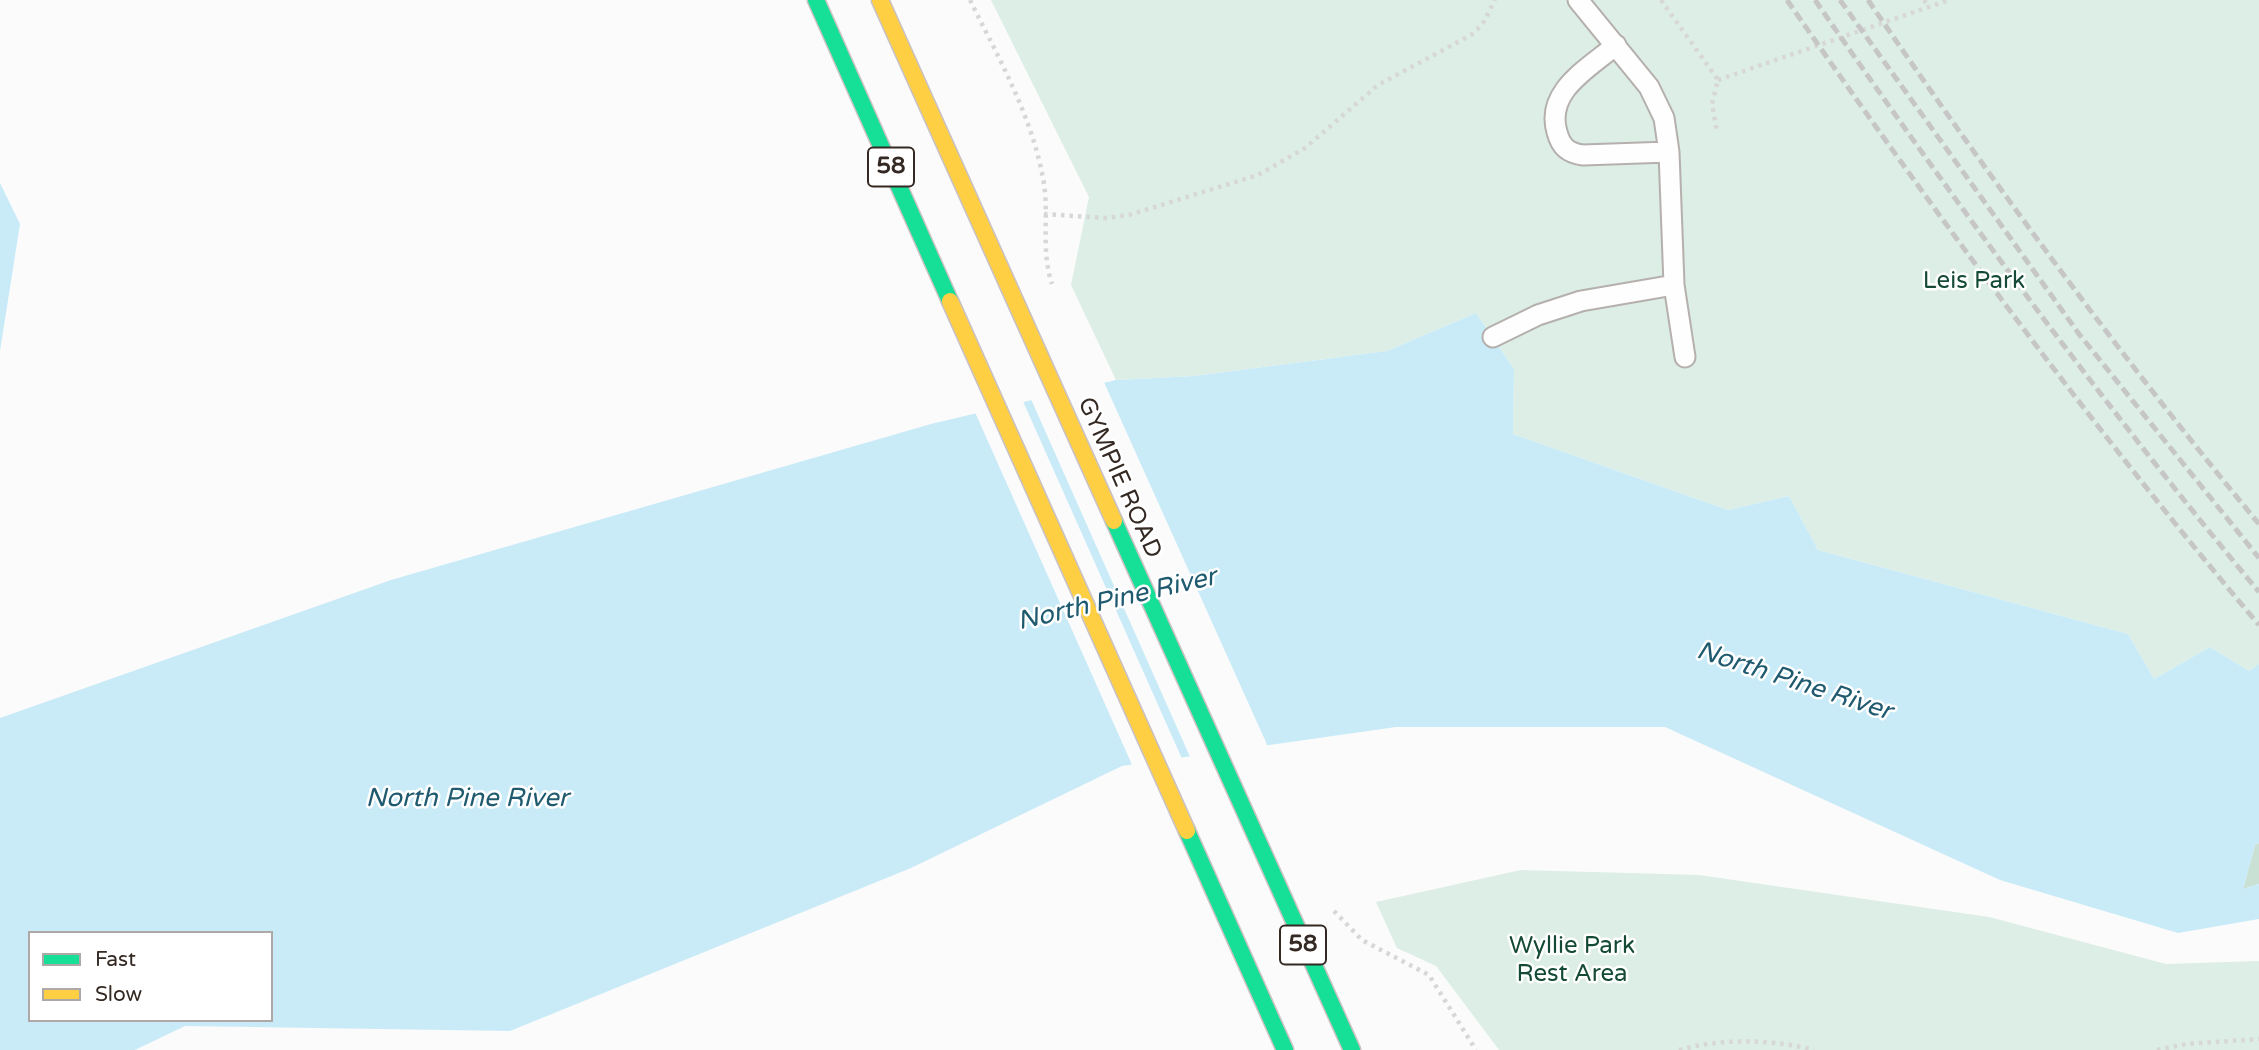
<!DOCTYPE html>
<style>
body{margin:0}
#map{position:relative;width:2259px;height:1050px;overflow:hidden;background:#fbfbfb;font-family:"Varela Round",sans-serif}
canvas{display:block}
.legend{position:absolute;left:28px;top:931px;width:245px;height:91px;box-sizing:border-box;background:#fff;border:2px solid #aea9a7;margin:0;padding:9px 12px;list-style:none;font-size:21px;color:#342923}
.legend li{display:flex;align-items:center;gap:14px;height:35px}
.legend b{width:35px;border:2px solid #aea9a7}
</style>
<div id="map">
<canvas width="2259" height="1050"></canvas>
<ul class="legend">
<li><b style="height:9px;background:#16e098"></b>Fast</li>
<li><b style="height:9px;background:#ffcf43"></b>Slow</li>
</ul>
</div>
<script>
const ctx = document.querySelector('canvas').getContext('2d');
ctx.lineJoin = 'round';
function fillPath(path, color) {
  ctx.fillStyle = color;
  ctx.fill(path, 'evenodd');
}
function strokePath(path, color, width, dash) {
  ctx.strokeStyle = color;
  ctx.lineWidth = width;
  ctx.lineCap = dash ? 'butt' : 'round';
  ctx.setLineDash(dash || []);
  ctx.stroke(path);
}
function label(font, color, halo, rows, align = 'center') {
  ctx.font = font + ' "Varela Round",sans-serif';
  ctx.lineWidth = 5;
  ctx.setLineDash([]);
  ctx.textBaseline = 'middle';
  ctx.strokeStyle = halo;
  ctx.fillStyle = color;
  for (const [text, x, y, turn = 0] of rows) {
    ctx.save();
    ctx.translate(x, y);
    ctx.rotate((+turn || 0) * Math.PI / 180);
    ctx.textAlign = isNaN(turn) ? turn : align;
    if (halo) ctx.strokeText(text, 0, 0);
    ctx.fillText(text, 0, 0);
    ctx.restore();
  }
}
const green = new Path2D(`
 M991,0h1268v664l-10,7 -39,-24 -56,32 -26,-45 -310,-84 -29,-54 -61,14 -215,-76 1,-65 -38,-56 -89,38 -193,25 -78,4 -45,-95 18,-88z
 M1521,870l178,5 290,42 177,47 93,-3v89h-760l-63,-84 -39,-18 -21,-46z`);
const forest = new Path2D(`
 M2259,843v41l-16,5 12,-44z`);
const water = new Path2D(`
 M0,183l20,41 -20,127z
 M1476,313l38,56 -1,65 215,76 61,-14 29,54 310,84 26,45 56,-32 39,24 10,-7v179l-4,2 -12,44 16,-5v35l-81,14 -178,-53 -335,-153h-269l-274,39 -211,102 -401,163 -325,-5 -50,24h-135v-332l391,-138 540,-156 185,-44 78,-4 193,-25zM30,933h241v87h-241z`);
const pier = new Path2D(`
 M1103,380l166,369 -78,10 -161,-362z
 M1022,399l161,362 -50,6 -159,-357z`);
const path = new Path2D(`
 M970,0c28,57 61,114 73,178 7,35 -3,70 9,106
 M1661,0l57,80 -6,24 5,28
 M1924,0l5,7
 M1718,80l231,-80
 M1044,214l61,4 24,-3 129,-40 47,-27 73,-63 93,-50 11,-10 13,-25
 M1334,911l28,29 67,35 47,75
 M1679,1050c43,-12 92,-11 135,0
 M2157,1050l29,-6 73,-5`);
const lane = new Path2D(`
 M1578,0l71,87 15,31 5,34 5,133 11,72
 M1616,45c-27,23 -71,46 -59,87 4,15 11,21 26,23l86,-3
 M1493,337l45,-22 43,-14 93,-16`);
const fast = new Path2D(`
 M816,0l134,301
 M1114,521l238,529
 M1187,831l98,219`);
const slow = new Path2D(`
 M880,0l234,521
 M950,301l237,530`);
const rail = new Path2D(`
 M1787,0c149,215 303,425 472,625
 M1815,0c141,204 286,402 444,592
 M1840,0l239,334 180,224
 M1868,0c123,180 252,356 391,524`);
const shields = [
 [891,167,46],
 [1303,945,46]
];
const shieldNames = [
 ["58",891,167],
 ["58",1303,945]
];
const parkNames = [
 ["Leis Park",1974,282],
 ["Wyllie Park",1572,947],
 ["Rest Area",1572,975]
];
const streetNames = [
 ["GYMPIE ROAD",1119,478,66]
];
const waterNames = [
 ["North Pine River",1117,600,-13],
 ["North Pine River",1794,682,18],
 ["North Pine River",467,799]
];
fillPath(green, '#dceee5');
fillPath(forest, '#c9e1d4');
fillPath(water, '#c9ebf8');
fillPath(pier, '#fbfbfb');
strokePath(lane, '#b5b0ad', 23);
strokePath(fast, '#cac1c2', 19);
strokePath(slow, '#cac1c2', 19);
strokePath(path, '#d8d7d7', 4.5, [3.5, 5]);
strokePath(lane, '#fefefe', 19);
strokePath(fast, '#16e098', 16);
strokePath(slow, '#ffcf43', 16);
strokePath(rail, '#c7c6c6', 5, [10, 5]);
for (const [x, y, w] of shields) {
  const box = new Path2D();
  box.roundRect(x - w / 2, y - 19.5, w, 39, 5);
  ctx.fillStyle = '#fff';
  ctx.fill(box);
  strokePath(box, '#342923', 2);
}
label('bold 23px', '#342923', null, shieldNames);
label('24px', '#154b36', '#fff', parkNames);
label('24px', '#342923', '#fff', streetNames);
label('italic 26px', '#1f5a6f', '#fff', waterNames);
</script>
